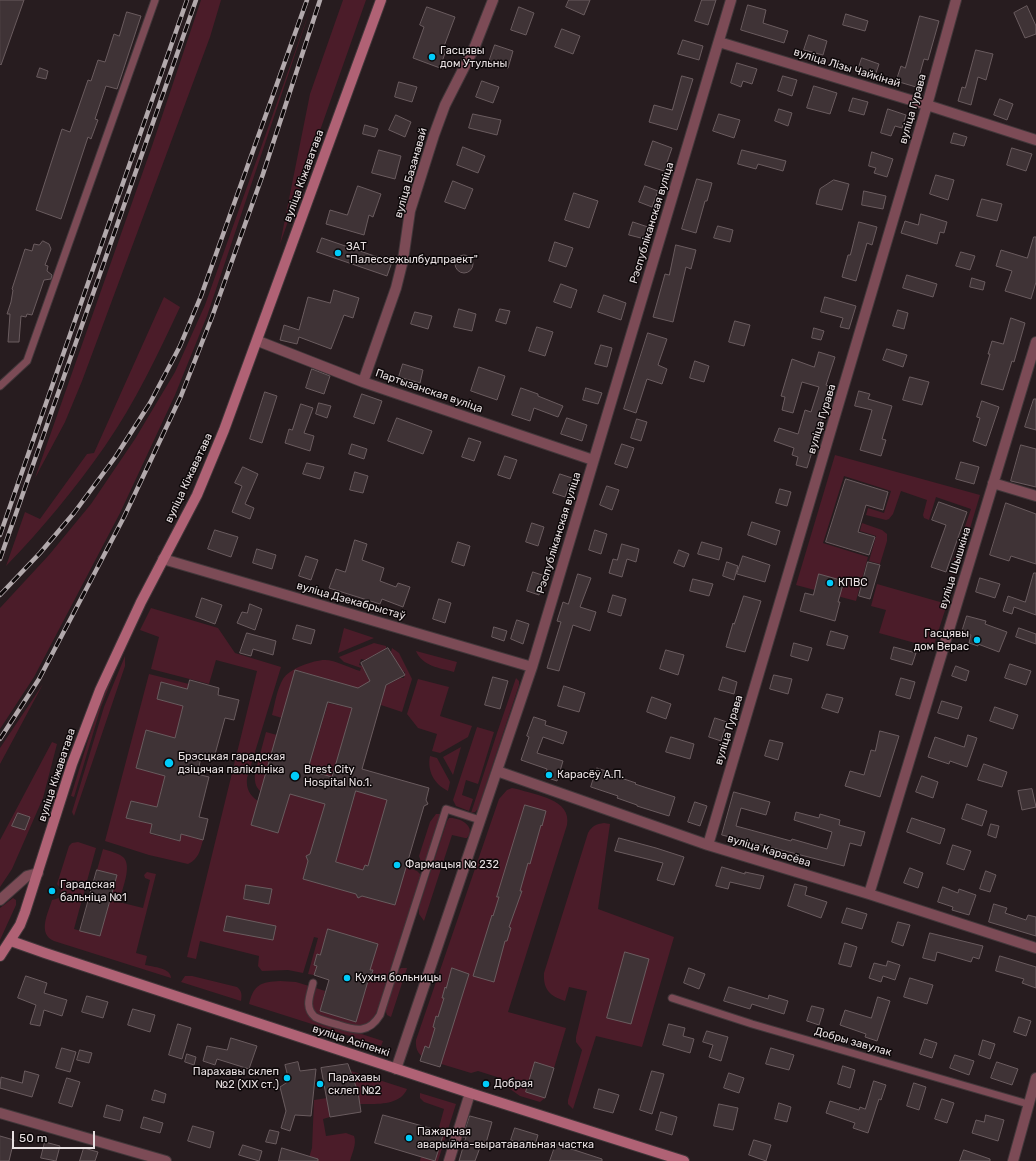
<!DOCTYPE html>
<meta charset="utf-8">
<style>
body{margin:0}
#map{position:relative;width:1036px;height:1161px;overflow:hidden;background:#271c1f;font-family:Rubik,sans-serif}
canvas{display:block}
.scale{position:absolute;left:12px;top:1131px;width:83px;height:18px;box-sizing:border-box;border:2px solid #e8e0e2;border-top:0;padding-left:5px;font-size:12px;line-height:14px;white-space:nowrap;color:#e8e0e2;-webkit-text-stroke:3px #0d0809;paint-order:stroke}
</style>
<div id="map">
<canvas width="1036" height="1161"></canvas>
<div class="scale">50 m</div>
</div>
<script>
const ctx = document.querySelector('canvas').getContext('2d');
ctx.lineJoin = 'round';
function fillPath(path, color) {
  ctx.fillStyle = color;
  ctx.fill(path, 'evenodd');
}
function strokePath(path, color, width, dash) {
  ctx.strokeStyle = color;
  ctx.lineWidth = width;
  ctx.lineCap = dash ? 'butt' : 'round';
  ctx.setLineDash(dash || []);
  ctx.stroke(path);
}
function label(font, color, halo, rows, align = 'center') {
  ctx.font = font + ' Rubik,sans-serif';
  ctx.lineWidth = 3;
  ctx.setLineDash([]);
  ctx.textBaseline = 'middle';
  ctx.strokeStyle = halo;
  ctx.fillStyle = color;
  for (const [text, x, y, turn = 0] of rows) {
    ctx.save();
    ctx.translate(x, y);
    ctx.rotate((+turn || 0) * Math.PI / 180);
    ctx.textAlign = isNaN(turn) ? turn : align;
    if (halo) ctx.strokeText(text, 0, 0);
    ctx.fillText(text, 0, 0);
    ctx.restore();
  }
}
const green = new Path2D(`
 M201,0h20l-11,37 -128,344 -17,41 -30,56 117,-332z
 M343,0h23l-86,244 30,-150z
 M312,4l-105,312 -32,79 -55,118 -86,164 -34,52v-121l49,-53 42,-51 44,-65 40,-67 30,-67z
 M164,297l16,10c-22,47 -45,96 -75,139 -30,43 -63,83 -99,120l19,-54 15,7 47,-65 7,-1z
 M835,455l145,40 -24,80 -7,-2 22,-64 -35,-12 -7,23 -5,-2 -1,-3 4,-15 -26,-9 -8,23 -4,5 -3,1 -20,-5 2,-7 16,5 7,-22 -47,-15 -21,67 45,14 -12,44 -60,-16z
 M862,523l20,7 5,4v7l-7,23 -11,-3 7,-25 -16,-5z
 M877,584l70,20 -14,44 -54,-15 7,-23 -15,-4z
 M151,608l67,20 17,25 46,14 -34,111c-1,10 2,17 11,23l-7,24 27,8 12,-39 35,10 -22,75 53,15 2,4 4,-2 33,9 11,-38 11,4 4,4 -43,134c-3,7 -7,13 -14,16 -9,4 -47,-7 -51,-16 -3,-7 1,-14 3,-21l9,3 -5,20 36,11 12,-41h1l4,-10 -3,-1 7,-26 -49,-14 -8,25 -3,-1v12l-3,9 -6,-1 10,-36 -4,-1 -11,36 -15,-3 -26,1 -4,-5 1,-10 -59,-15 -4,18 -9,-2 70,-286 -41,-11 -7,24 -58,-15 8,-32 -19,-7z
 M344,628l30,10 -36,15z
 M374,643l12,3v3l-21,11 -4,-1 -2,6 3,1 11,22h-15l-62,-18 -14,48 -10,-3c3,-12 5,-26 11,-36 6,-10 30,-19 42,-19 10,0 25,8 35,11l1,-3 -17,-6 -5,-5z
 M392,648l7,5 13,26 -10,33 -21,-7 2,-10 -6,-2 1,-3 22,-12h4l1,-6 -3,-1 -11,-19z
 M416,651l41,11 -3,10c-14,-4 -32,-6 -38,-21z
 M122,654l-21,53 -27,90 -3,-1c15,-48 28,-97 51,-142z
 M125,656v10l-51,150 -2,-4 32,-105z
 M149,674l40,10 -2,5 -26,-7 -4,17 26,7 -8,32 -29,-8 -10,38 29,8 -8,30v1l-26,-6 -5,17 26,6 -2,10 29,7 2,-7 22,6c-3,10 -4,19 -15,24l-39,-9 -44,-14z
 M516,678l3,3v4l-41,124 -3,3 -4,1 26,-80z
 M418,679l31,8 -9,29 32,10 -4,11 -28,16 -8,-2 5,-17 -19,-6 -11,-14z
 M43,684l-43,80v-16z
 M328,703l24,5 -20,69 -24,-7z
 M477,727l17,5 -16,52 -12,-4 -4,15 11,4 -4,12 -13,-5 -3,-6z
 M266,732l11,3 -15,51 15,5 -13,3c-8,-5 -10,-11 -9,-21z
 M52,742l5,2 -14,54 -31,71 -12,18v-47z
 M461,747l-8,28 -10,-18z
 M430,756l7,2 13,24 -2,9c-14,-7 -21,-20 -18,-35z
 M512,788l5,1c18,6 55,10 50,36l-59,187 58,16 -12,40 -19,-5 -9,29 19,6 -5,4 -20,-6 -20,-14 -3,-5 -19,-6 -7,2 -43,-13c-9,-4 -13,-10 -12,-20l83,-241 8,-9z
 M356,791l32,8 -20,67 -3,-1 -2,5 -27,-8z
 M436,814h5l-16,50 -4,-2 -2,-6 11,-34z
 M449,818c10,-1 28,8 18,20h-2l-13,-3 -28,86 -5,-7v-7l28,-86z
 M604,823l6,1 -12,85 76,28 -32,110 -46,-11 -23,73 -5,-5v-4l14,-50 -6,-8v-5l11,-46 -18,-4 -4,14c-15,-5 -22,-11 -21,-28l44,-140c4,-7 8,-9 16,-10z
 M78,842l18,6 -22,81 26,7 17,-61 -20,-5 6,-21c6,2 15,4 20,8 10,9 -2,34 -4,45l24,6 7,-28 -5,-2 -1,-3 3,-3 9,2 -20,79 11,3 -2,9c9,2 26,3 26,13l-117,-37c-17,-7 -6,-28 -2,-41l7,-2 2,-9 -4,-5 12,-38 3,-3z
 M13,898l3,2v5l-16,35v-32z
 M401,968h6l-16,49 -4,-2 -2,-6 12,-37z
 M185,976h7l45,11c5,4 5,8 4,14l-60,-19z
 M280,981l16,1 13,4c-3,12 -8,22 3,32l71,23 -2,5 -132,-42c5,-20 12,-22 31,-23z
 M351,1071l56,18c-7,17 -32,15 -47,15l-2,-12z
 M420,1093l36,11 -18,57h-18l1,-5 14,4 9,-27 -6,-2 6,-22 -20,-7 -4,-4z
 M327,1098l3,19 -7,2 3,17 20,-3 8,3c3,8 -2,17 -4,25h-42l4,-13 2,-48z`);
const building = new Path2D(`
 M0,0h24l-23,65 -1,-1z
 M569,0h21l-6,15 -18,-8z
 M702,0h14l-8,25 -13,-4z
 M748,5l18,5 -3,13 25,8 -4,12 -43,-13z
 M1027,6l9,20v8l-11,4 -11,-25z
 M427,7l28,10 -12,32 3,1 -6,18 -27,-10 11,-31 -4,-2z
 M519,7l15,6 -8,22 -15,-5z
 M127,12l14,4 -24,73 -11,-3 -11,33 3,1 -7,19 -3,-2 -27,82 -25,-9 26,-81 8,3 18,-52 3,1 7,-21 7,2 9,-28 5,2z
 M846,14l22,7 -3,10 -22,-6z
 M920,16l19,5 -11,39 -4,-1 -8,28 -20,-6 5,-15 4,2z
 M562,29l18,7 -7,18 -18,-7z
 M809,35l18,6 -4,14 -19,-5z
 M683,40l20,6 -4,14 -21,-6z
 M495,45l18,6 -5,17 -19,-6z
 M976,50l17,4 -7,26 -8,-3 -7,28 -13,-4 4,-14 3,1z
 M862,58l17,6 -4,12 -17,-6z
 M737,63l20,6 -5,15 -9,-3 -2,6 -10,-4z
 M40,68l8,3 -2,8 -9,-2z
 M682,76l11,3 -16,51 -28,-8 5,-17 18,5z
 M783,76l14,4 -5,16 -14,-5z
 M482,81l17,6 -6,16 -17,-6z
 M399,82l18,5 -5,15 -17,-5z
 M814,86l23,7 -7,21 -23,-6z
 M853,98l15,4 -4,13 -15,-4z
 M1000,99l13,5 -6,16 -13,-5z
 M779,109l13,4 -4,13 -13,-5z
 M888,109l18,6 -4,13 -7,-2 -4,10 -10,-3z
 M473,114l28,6 -4,15 -28,-7z
 M719,114l21,6 -6,18 -21,-7z
 M396,115l15,7 -6,15 -16,-7z
 M365,125l13,4 -3,8 -12,-3z
 M954,133l13,4 -3,9 -13,-3z
 M653,141l19,7 -8,23 -19,-6z
 M463,147l22,9 -7,17 -21,-8z
 M1012,148l20,6 -6,17 -19,-6z
 M379,150l22,6 -6,23 -23,-6z
 M742,150l44,11 -3,10 -25,-7 -2,5 -18,-5z
 M872,152l21,7 -6,18 -13,-4 2,-5 -7,-2z
 M936,175l18,5 -6,20 -18,-6z
 M697,179l15,4 -5,18h-2l-9,32 -14,-4z
 M834,180l15,4 -7,26 -26,-6 4,-15z
 M453,181l20,8 -8,20 -20,-7z
 M358,186l23,8 -8,23 -4,-2 -5,20 -38,-11 4,-14 17,5z
 M645,186l13,5 -6,16 -13,-5z
 M864,191l22,5 -3,13 -21,-4z
 M574,193l24,8 -9,27 -24,-8z
 M982,199l20,5 -5,17 -20,-5z
 M921,214l26,8 -3,11 -4,-1 -3,12 -36,-11 4,-12 13,4z
 M633,222l15,5 -3,12 -16,-4z
 M859,222l18,5 -5,18 -5,-2 -11,38 -14,-4 6,-22h2z
 M718,226l15,4 -3,12 -16,-4z
 M1034,237h2v45l-5,17 -26,-8 7,-20 -16,-5 5,-16 26,8z
 M322,238l70,24 -5,14 -70,-24z
 M43,241l6,3 2,5 -6,16 3,1 -1,5 5,4 -1,4 -7,1 -12,35 -5,-1 -1,3 -5,-1 -2,26h-11l2,-28h-3l4,-12 2,-12 -1,-1 13,-40 7,2 2,-7 5,1z
 M555,242l18,6 -7,19 -17,-6z
 M676,245l20,5 -5,19 -5,-2 -13,55 -20,-5 12,-43 4,1z
 M961,252l14,4 -5,14 -14,-4z
 M455 264a9 9 0 1 1 18 0a9 9 0 1 1-18 0Z
 M907,275l30,9 -4,13 -30,-9z
 M972,278l13,4 -2,8 -13,-3z
 M561,284l16,6 -6,18 -17,-6z
 M334,290l25,8 -6,20 -9,-3 -13,34 -32,-12 -2,7 -17,-4 4,-15 15,5 9,-33 22,6z
 M604,295l22,8 -5,17 -23,-8z
 M825,297l31,9 -7,23 -9,-2 3,-9 -22,-6z
 M459,309l17,5 -4,17 -18,-4z
 M500,309l10,2 -4,13 -10,-3z
 M898,310l10,3 -4,16 -11,-3z
 M415,312l17,4 -4,13 -17,-5z
 M1011,318l14,5 -11,39 -2,-1 -9,29 -22,-6 9,-30h-2l4,-13 11,3z
 M735,321l15,4 -6,21 -15,-4z
 M537,327l16,5 -8,24 -16,-5z
 M814,328l10,3 -3,9 -9,-2z
 M648,333l19,6 -9,26 9,4 -5,15 -15,-5 -11,34 -12,-4z
 M601,345l11,3 -5,19 -12,-3z
 M887,349l20,6 -4,12 -20,-7z
 M819,352l16,5 -9,28 6,2 -25,81 -11,-3 2,-8 -6,-2 2,-7 -20,-7 5,-13 19,6 7,-24 6,2 8,-25 -17,-5 -9,31 -11,-3 3,-13 -4,-1 11,-37 22,8z
 M695,361l14,5 -5,16 -14,-4z
 M403,364l20,6 -3,13 -21,-6z
 M479,367l26,9 -8,24 -26,-9z
 M312,369l18,7 -6,18 -18,-6z
 M910,377l19,5 -7,23 -19,-5z
 M521,388l17,6v2l25,10 -5,11 -24,-9 -4,13 -18,-6z
 M586,388l16,5 -4,11 -15,-4z
 M859,391l11,3 -2,5 24,7 -10,33 4,1 -5,16 -21,-6 12,-40 -17,-4z
 M265,392l12,4 -15,47 -12,-4z
 M362,394l20,7 -8,23 -20,-7z
 M1034,399h2v31l-11,-3z
 M982,401l17,6 -13,39 -13,-5 7,-23 -3,-1z
 M319,403l12,3 -4,12 -11,-4z
 M301,404l12,4 -9,25 10,3 -4,15 -25,-8 4,-14 3,1z
 M397,418l35,13 -9,23 -35,-13z
 M567,418l20,7 -5,16 -21,-7z
 M637,419l10,3 -6,19 -10,-3z
 M469,438l12,4 -7,19 -12,-4z
 M352,444l15,5 -3,10 -15,-5z
 M622,444l12,4 -7,20 -12,-4z
 M1021,445l15,4v38l-25,-6z
 M505,456l12,4 -7,19 -12,-4z
 M961,462l18,5 -5,17 -18,-5z
 M307,463l17,4 -4,12 -17,-5z
 M243,467l15,7 -13,30 9,4 -4,11 -18,-7 10,-26 -7,-3z
 M355,472l13,4 -5,17 -13,-3z
 M560,474l12,4 -7,19 -12,-4z
 M846,479l42,13 -5,18 -17,-5 -8,27 17,5 -6,18 -43,-13z
 M607,486l12,4 -7,20 -12,-5z
 M780,489l11,3 -4,14 -11,-3z
 M939,502l28,10 -21,60 -15,-5 15,-42 -14,-5z
 M1006,503l30,11v50l-25,-8 -2,5 -19,-6z
 M752,522l28,9 -4,14 -28,-10z
 M532,523l12,4 -6,19 -12,-4z
 M215,530l23,7 -7,20 -23,-8z
 M595,530l12,4 -6,20 -12,-4z
 M355,540l12,4 -5,16 22,8 -4,13 16,6 2,-4 12,4 -7,20 -21,-8 -2,5 -51,-16 7,-19 9,3z
 M458,542l12,4 -6,20 -12,-4z
 M702,542l20,6 -3,12 -21,-6z
 M622,544l17,5 -3,13 -9,-3 -5,18 -13,-4 4,-14 4,1z
 M257,549l19,6 -4,14 -19,-6z
 M679,550l10,4 -5,13 -10,-4z
 M306,556l12,4 -7,20 -12,-4z
 M743,556l27,9 -5,17 -28,-8z
 M727,562l11,4 -4,14 -11,-4z
 M868,562l12,3 -10,34 -11,-3z
 M533,572l12,4 -6,19 -12,-4z
 M1034,573h2v42l-22,-8 -2,7 -9,-3 5,-15 17,6z
 M578,574l13,4 -11,29 16,5 -6,19 -17,-6 -14,46 -12,-3 14,-46 -4,-1 6,-19 5,2z
 M819,574l25,7 -6,21h2l-5,19 -35,-10 5,-18 8,2z
 M980,578l20,6 -5,14 -19,-6z
 M693,579l20,5 -4,12 -19,-5z
 M613,595l13,4 -5,17 -13,-4z
 M744,596l17,5 -16,51 -19,-5 7,-24 1,1z
 M202,598l20,7 -7,19 -19,-7z
 M439,599l12,4 -6,20 -12,-4z
 M250,604l12,5 -7,21 -18,-7 5,-11 5,1z
 M967,616l19,5 -1,3 22,8 -8,20 -21,-8v2l-9,-3 2,-8 -9,-3z
 M517,620l12,4 -6,20 -12,-5z
 M297,625l18,5 -4,14 -18,-5z
 M494,627l13,4 -3,10 -12,-4z
 M1019,628l17,6v10l-20,-7z
 M831,631l17,5 -4,13 -17,-4z
 M247,633l29,8 -3,14 -20,-6 -2,7 -11,-3z
 M794,643l18,5 -4,13 -17,-5z
 M894,647l22,6 -4,12 -21,-6z
 M388,648l17,27 -19,10 -24,84 67,19 -3,12 2,4 -4,2 -29,99 -33,-9 -4,2 -2,-4 -53,-15 5,-18 -2,-5 4,-2 15,-50 -35,-10 -12,39 -27,-8 44,-155 63,18 12,-7 -9,-18zM328,702l24,6 -20,69 -24,-7zM356,791l31,9 -19,66 -3,-1 -2,5 -27,-8z
 M666,650l18,5 -6,20 -18,-6z
 M1010,664l21,7 -5,14 -21,-7z
 M956,666l13,5 -3,10 -14,-5z
 M774,675l18,4 -4,15 -18,-5z
 M493,677l15,4 -8,28 -15,-4z
 M723,677l14,5 -3,12 -15,-4z
 M901,678l14,4 -5,17 -14,-4z
 M190,680l29,8 -1,7 21,5 -5,20 -9,-2 -11,40 -12,-4 -5,20 12,3 -10,40 9,2 -5,21 -22,-6 -1,7 -30,-8 2,-9 -26,-6 5,-17 26,6 8,-31 -29,-8 10,-38 29,8 8,-32 -26,-7 4,-17 26,7z
 M564,686l21,7 -6,19 -21,-6z
 M827,694l16,4 -5,15 -16,-5z
 M652,697l19,7 -5,15 -19,-7z
 M942,701l20,6 -4,12 -20,-6z
 M995,707l23,8 -5,14 -23,-8z
 M534,717l12,4 -1,4 22,7 -4,12 -20,-7 -6,16 26,8 -6,20 -12,-4 2,-8 -26,-9 8,-23 -2,-1z
 M715,718l12,4 -6,19 -12,-4z
 M880,731l19,5 -19,61 -35,-11 5,-15 14,4 7,-25 4,1z
 M968,735l9,3 -10,29 -17,-6 -1,3 -21,-7 7,-20 29,10z
 M671,737l23,7 -4,15 -24,-7z
 M770,740l13,3 -5,17 -13,-4z
 M984,764l23,8 -5,15 -24,-7z
 M597,768l12,4v2l27,9 -1,1 40,13 -6,19 -32,-10v-1l-20,-7 1,-2 -27,-9z
 M922,776l16,6 -5,16 -17,-6z
 M1032,789l4,18 -14,3 -4,-19z
 M734,792l36,10 -4,13 -25,-7 -5,18 55,15 1,-2 35,10 5,-17 -38,-12 2,-8 23,6 1,-4 20,6 -1,5 26,7 -4,14 -11,-3 -6,23 -122,-31z
 M695,802l12,4 -7,20 -12,-4z
 M967,804l20,7 -5,15 -20,-7z
 M525,805l21,6 -4,15 -1,-1 -11,39 -2,-1 -8,28h2l-13,36 2,1 -4,13h-2l-11,41 -21,-6 19,-61 1,1 6,-19h-2z
 M18,813l12,4 -5,13 -13,-4z
 M912,818l33,11 -5,15 -33,-12z
 M991,824l8,2 -3,12 -8,-3z
 M619,838l37,10 28,9 -10,28 -17,-5 6,-17 -48,-12z
 M953,845l18,6 -7,19 -17,-6z
 M722,867l23,7v-2l19,4 -4,13 -30,-7 -2,7 -12,-3z
 M910,868l13,5 -5,15 -14,-5z
 M97,870l20,5 -17,61 -20,-5z
 M986,871l10,4 -6,17 -10,-3z
 M795,884l12,3 -2,8 22,7 -6,16 -33,-12z
 M246,885l26,4 -3,15 -25,-5z
 M943,887l15,6 1,-4 17,6 -7,20 -17,-5 1,-3 -15,-5z
 M994,904l13,4 -2,5 21,7 2,-5 8,2v19l-47,-14z
 M847,908l20,6 -5,15 -20,-6z
 M227,916l49,10 -3,14 -49,-9z
 M898,922l12,3 -7,21 -11,-4z
 M328,929l50,15 -8,26h3l-4,11h-1l-12,41 -36,-11 9,-31 -15,-5 3,-9 -3,-1 3,-11 3,1z
 M930,933l53,13 -4,13 -6,-2 -2,5 -34,-10 -2,9 -12,-3z
 M845,943l12,4 -6,20 -12,-3z
 M625,952l24,7 -18,65 -24,-6z
 M1000,956l36,11v21l-14,-5 2,-4 -28,-8z
 M888,961l12,4 -5,15 -12,-4 -2,6 -12,-4 5,-15 12,3z
 M452,968l17,6 -29,93 -20,-6 5,-15 4,2 6,-20 -2,-1 3,-11 2,1 6,-19h-2l3,-11 1,1z
 M689,968l16,6 -6,15 -15,-6z
 M26,976l21,7 -3,10 23,7 -5,16 -18,-6 -4,16 -10,-2 6,-19 -18,-7z
 M910,978l23,7 -6,19 -23,-7z
 M729,987l39,12 1,-4 19,6 -4,13 -32,-10 -2,5 -26,-8z
 M87,996l21,6 -5,16 -21,-6z
 M878,997l12,4 -13,40 -12,-4 1,-3 -26,-9 5,-15 26,8z
 M812,1006l12,3 -5,16 -12,-4z
 M133,1009l22,6 -5,17 -22,-7z
 M1019,1017l12,4 -5,15 -12,-4z
 M178,1024l13,4 -9,31 -13,-4z
 M669,1024l16,4 -2,8 11,3 -4,14 -27,-8z
 M707,1031l21,6 -7,24 -12,-4 4,-12 -10,-3z
 M231,1038l26,8 -8,23 -32,-10 -2,6 -12,-4 4,-15 20,4z
 M925,1039l12,4 -5,15 -12,-4z
 M983,1040l12,4 -5,15 -11,-4z
 M62,1048l14,4 -6,20 -14,-4z
 M771,1048l23,7 -5,15 -23,-6z
 M80,1050l12,3 -3,10 -12,-3z
 M187,1054l9,3 -2,8 -9,-3z
 M955,1055l19,6 -5,14 -19,-7z
 M298,1062l2,9 16,-2 -5,47 -16,-1 -5,16 -9,-3 5,-17 -6,-24 9,-6 -4,-16z
 M535,1062l19,6 -9,30 -19,-6z
 M997,1062l21,7 -6,16 -21,-7z
 M348,1064l10,28 3,20 -31,5 -9,-49z
 M843,1066l12,4 -5,18 -12,-4z
 M25,1071l14,4 -7,22 -32,-9 1,-11 21,6z
 M652,1071l12,3 -12,40 -12,-4z
 M729,1073l15,5 -5,15 -15,-5z
 M67,1078l13,4 -8,25 -13,-4z
 M874,1081l12,4 -5,15 -2,-1 -11,34 -15,-5 2,-5 -29,-10 4,-12 29,9 1,-3 5,2z
 M914,1083l12,4 -7,23 -12,-4z
 M599,1089l20,6 -6,18 -19,-5z
 M155,1090l11,4 -2,9 -12,-3z
 M942,1099l12,4 -7,20 -12,-4z
 M779,1103l12,4 -4,15 -12,-3z
 M719,1104l19,4 -5,22 -19,-4z
 M107,1105l16,5 -3,11 -16,-4z
 M661,1112l16,5 -5,18 -16,-5z
 M383,1115l61,17 -9,29 -60,-18z
 M986,1115l18,5 -6,21 -26,-8 4,-13 8,2z
 M470,1116l22,6 -6,21 -4,-1 -7,19h-16l7,-24h-3z
 M144,1117l19,6 -3,10 -19,-5z
 M193,1126l21,6 -4,16 -22,-7z
 M515,1128l23,7 -4,13 -23,-8z
 M270,1130l9,2 -3,12 -10,-2z
 M0,1136l14,4 -5,21h-9z
 M754,1140l17,5 -5,16 -17,-6z
 M45,1142l15,4 -4,15 -15,-3z
 M556,1144l46,15v2h-52z
 M243,1145l19,6 -3,10 -20,-6z
 M84,1148l14,4 -3,9h-15z
 M282,1148l36,11v2h-39z
 M964,1150l26,9v2h-30z`);
const service = new Path2D(`
 M0,386l27,-25 128,-361
 M313,983c-3,13 -9,24 2,34 8,4 16,6 24,8 18,6 30,8 41,-10l66,-206 34,11
 M672,998l80,26 276,80`);
const minor = new Path2D(`
 M719,42l208,63 109,35
 M258,341l105,41 230,78
 M363,382l33,-94 7,-28 7,-49 24,-76 11,-30 30,-59 18,-46
 M993,483l43,13
 M163,559l369,108
 M497,771l211,74 161,49 167,54
 M708,845l219,-740 29,-105
 M869,894l167,-552
 M396,1069l136,-402 199,-667
 M0,1113l166,48
 M449,1161l21,-68
 M1013,1161l23,-83`);
const tertiary = new Path2D(`
 M0,900l27,-24 11,-3`);
const secondary = new Path2D(`
 M11,941l34,12 425,140 214,68
 M0,956l20,-31 5,-13 47,-148 28,-74 41,-88 56,-107 27,-65 157,-430`);
const rail = new Path2D(`
 M0,535l187,-535
 M0,559l196,-559
 M0,595l40,-42 34,-40 42,-57 34,-53 30,-57 21,-50 106,-296
 M0,739l39,-60 85,-162 57,-121 31,-79 51,-143 57,-174`);
const markers = [
 [432,57,4,"#00cbf9"],
 [338,253,4,"#00cbf9"],
 [830,583,4,"#00cbf9"],
 [977,640,4,"#00cbf9"],
 [169,763,5,"#00cbf9"],
 [549,775,4,"#00cbf9"],
 [295,776,5,"#00cbf9"],
 [397,865,4,"#00cbf9"],
 [52,891,4,"#00cbf9"],
 [347,978,4,"#00cbf9"],
 [287,1078,4,"#00cbf9"],
 [320,1084,4,"#00cbf9"],
 [486,1084,4,"#00cbf9"],
 [409,1138,4,"#00cbf9"]
];
const poiNames = [
 ["Гасцявы",440,51],
 ["дом Утульны",440,64],
 ["ЗАТ",346,247],
 ["\"Палессежылбудпраект\"",346,260],
 ["КПВС",838,583],
 ["Гасцявы",969,634,"right"],
 ["дом Верас",969,647,"right"],
 ["Брэсцкая гарадская",178,757],
 ["дзіцячая паліклініка",178,770],
 ["Brest City",304,770],
 ["Hospital No.1.",304,783],
 ["Карасёў А.П.",557,775],
 ["Фармацыя № 232",405,865],
 ["Гарадская",60,885],
 ["бальніца №1",60,898],
 ["Кухня больницы",355,978],
 ["Парахавы склеп",279,1072,"right"],
 ["№2 (XIX ст.)",279,1085,"right"],
 ["Парахавы",328,1078],
 ["склеп №2",328,1091],
 ["Добрая",494,1084],
 ["Пажарная",417,1132],
 ["аварыйна-выратавальная частка",417,1145]
];
const streetNames = [
 ["вуліца Лізы Чайкінай",847,68,17],
 ["вуліца Гурава",913,109,-74],
 ["вуліца Базанавай",411,173,-74],
 ["вуліца Кіжаватава",304,176,-70],
 ["Рэспубліканская вуліца",652,223,-73],
 ["Партызанская вуліца",429,391,19],
 ["вуліца Гурава",822,419,-73],
 ["вуліца Кіжаватава",189,478,-65],
 ["Рэспубліканская вуліца",559,533,-73],
 ["вуліца Шышкіна",955,568,-73],
 ["вуліца Дзекабрыстаў",351,601,16],
 ["вуліца Гурава",729,730,-73],
 ["вуліца Кіжаватава",57,775,-72],
 ["вуліца Карасёва",769,851,17],
 ["вуліца Асіпенкі",351,1041,18],
 ["Добры завулак",853,1042,16]
];
fillPath(green, '#4b1c29');
fillPath(building, '#3f3336');
strokePath(building, '#6a5c5f', 1);
strokePath(service, '#42373a', 9);
strokePath(minor, '#42373a', 12);
strokePath(tertiary, '#42373a', 12);
strokePath(secondary, '#42373a', 12);
strokePath(service, '#7c4b56', 7);
strokePath(minor, '#7c4b56', 10);
strokePath(tertiary, '#7c4b56', 10);
strokePath(secondary, '#b06275', 10);
strokePath(rail, '#b2a9ac', 4.5);
strokePath(rail, '#0d0809', 3, [9]);
for (const [x, y, r, color] of markers) {
  const dot = new Path2D();
  dot.arc(x, y, r, 0, 2 * Math.PI);
  ctx.fillStyle = color;
  ctx.fill(dot);
  strokePath(dot, '#0d0809', 1.5);
}
label('11px', '#e8e0e2', '#0d0809', poiNames, 'left');
label('11px', '#e8e0e2', '#0d0809', streetNames);
</script>
